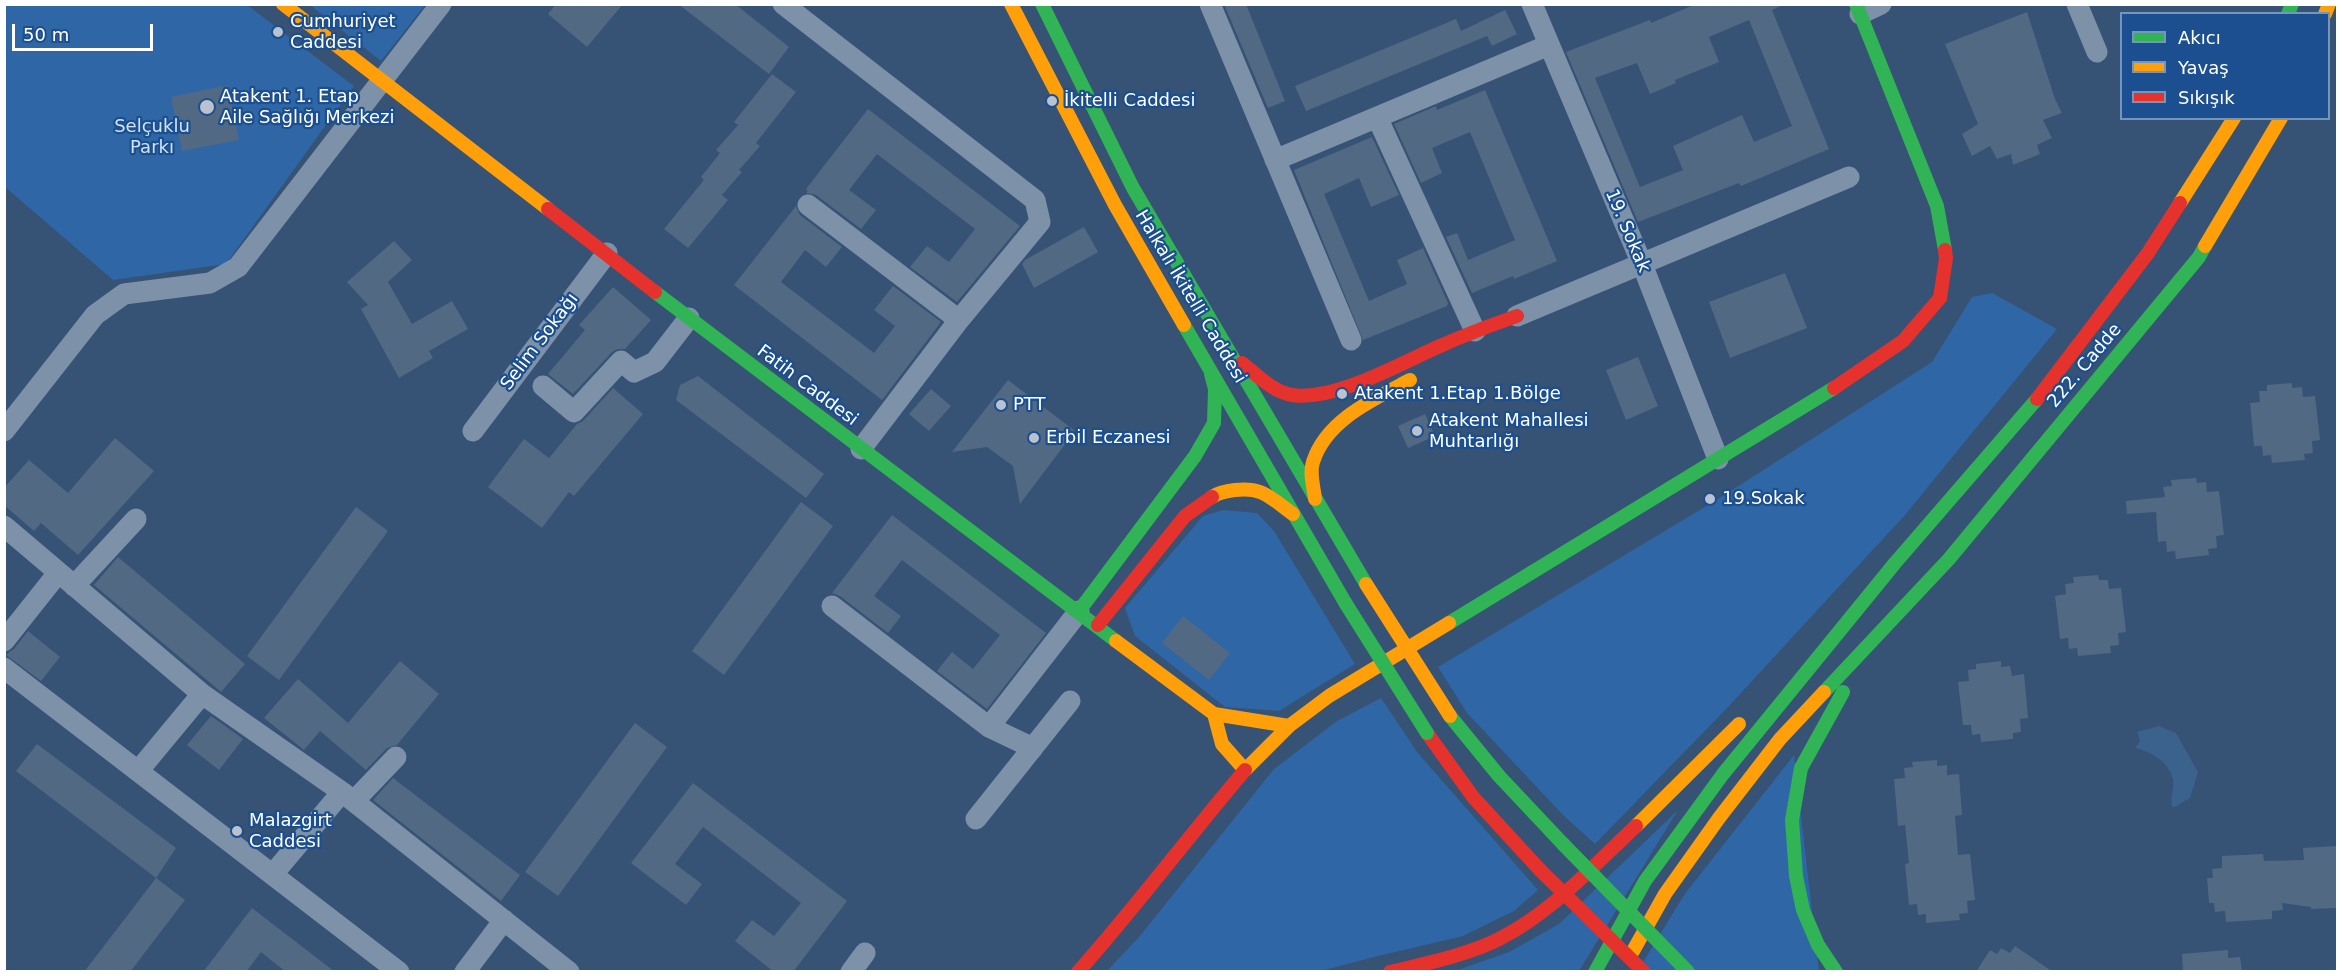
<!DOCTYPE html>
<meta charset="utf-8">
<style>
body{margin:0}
#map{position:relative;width:2342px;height:976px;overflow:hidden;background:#365274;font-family:"DejaVu Sans",sans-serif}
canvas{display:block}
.frame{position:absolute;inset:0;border:6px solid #fff;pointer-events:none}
.legend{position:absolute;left:2120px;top:12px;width:210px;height:108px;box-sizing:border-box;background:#1b4f8f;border:2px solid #7695bc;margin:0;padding:8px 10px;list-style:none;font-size:18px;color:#fff}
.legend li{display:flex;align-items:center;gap:12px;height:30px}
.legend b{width:30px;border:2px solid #7695bc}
.scale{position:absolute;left:12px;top:24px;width:141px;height:27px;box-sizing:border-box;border:3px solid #fff;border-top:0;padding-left:8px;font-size:18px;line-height:21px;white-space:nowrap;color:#fff;-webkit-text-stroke:4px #1b4f8f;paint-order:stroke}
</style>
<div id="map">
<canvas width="2342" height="976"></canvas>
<div class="frame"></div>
<ul class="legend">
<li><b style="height:8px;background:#30b455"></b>Akıcı</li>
<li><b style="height:8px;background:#ff9f0a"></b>Yavaş</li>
<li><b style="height:8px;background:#e5322d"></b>Sıkışık</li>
</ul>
<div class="scale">50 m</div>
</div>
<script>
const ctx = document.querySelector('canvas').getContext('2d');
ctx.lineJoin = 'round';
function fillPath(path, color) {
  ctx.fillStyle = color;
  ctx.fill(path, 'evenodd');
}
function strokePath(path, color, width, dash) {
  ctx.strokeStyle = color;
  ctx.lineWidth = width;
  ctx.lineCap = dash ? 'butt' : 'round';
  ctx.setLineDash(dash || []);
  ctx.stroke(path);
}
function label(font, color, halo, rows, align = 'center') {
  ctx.font = font + ' "DejaVu Sans",sans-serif';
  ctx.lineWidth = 4.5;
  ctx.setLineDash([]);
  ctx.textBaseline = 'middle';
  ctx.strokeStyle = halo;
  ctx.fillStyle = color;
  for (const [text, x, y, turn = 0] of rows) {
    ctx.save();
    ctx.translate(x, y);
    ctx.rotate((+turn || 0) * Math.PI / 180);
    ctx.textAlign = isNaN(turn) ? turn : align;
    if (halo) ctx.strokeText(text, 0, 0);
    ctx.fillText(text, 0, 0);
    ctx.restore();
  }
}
const green = new Path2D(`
 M5,5h242l107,81 -128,178 -113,16 -108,-93z
 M310,5h115l-44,56z
 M1992,293l65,36 -152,186 -176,191 -134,138 -32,-29 -96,-102 -29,-46 280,-168 214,-137 40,-65z
 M1223,510l34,3 17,18 81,133 -76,47 -54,-4 -90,-71 -10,-28 78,-92z
 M1381,698l36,54 121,138 -24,21 -51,25 -93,22 -49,13 -215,1 33,-35 135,-168 63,-48z
 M1794,755l25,216 -182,1 47,-77z
 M1678,810l-99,161 -127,1 57,-20 50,-28z`);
const water = new Path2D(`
 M2159,726l17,7 22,39 -8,26 -17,10c-5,-10 2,-17 0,-28 -4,-18 -21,-28 -38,-32l5,-7 -3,-9z`);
const building = new Path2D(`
 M556,4h67l-36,43 -39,-33z
 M678,4h57l54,43 -20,27z
 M1224,4h22l39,97 -17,7z
 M1696,4h89l-13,6 57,139 -88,37 -2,-3 -101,39 -72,-170 84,-32 1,3zM1749,20l43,106 -38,16 -12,-27 -69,31 10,24 -43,17 -45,-109 42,-15 13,31 26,-11 -1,-3 44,-18 -10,-25z
 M1505,10l12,24 -25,12 -5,-10 -181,75 -11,-25 161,-67 5,12z
 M2027,12l28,87 7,14 -19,7 9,18 -15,7 3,9 -27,11 -2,-11 -14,5 -7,-13 -18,10 -10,-22 16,-10 -33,-80z
 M772,74l24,18 -40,51 4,3 -21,24 3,2 -20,23 6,5 -40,48 -24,-19 40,-49 -3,-3 19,-24 -4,-3 22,-25 -4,-3z
 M228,85l11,55 -57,11 -11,-54z
 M1485,90l72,171 -43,18 -1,-3 -41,17 -26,-56 11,-4 11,27 47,-20 -45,-108 -38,16 10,25 -21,10 -27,-59 42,-18 1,4z
 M868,109l152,117 -63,76 -47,-35 17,-21 22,16 26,-33 -98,-75 -28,36 27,20 -15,19 -45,-34 -10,-2 2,-2 -2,-2z
 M1372,137l27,58 -28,12 -12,-29 -35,16 45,107 38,-17 -10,-24 26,-12 25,55 -1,3 -84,34 -69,-170z
 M796,206l4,9 42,32 -16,20 -21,-17 -24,32 93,71 21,-27 -21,-16 19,-24 48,36 -59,78 -148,-115z
 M1084,227l14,25 -64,36 -12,-24 3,-4z
 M394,241l18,19 -24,22 24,42 40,-23 16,28 -39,22 4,7 -34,20 -38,-69 7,-4 -21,-23z
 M1785,273l22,55 -77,30 -21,-56z
 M613,287l38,33 -26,29h-7l-6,3 -39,42 -25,-20 37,-44 -6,-5z
 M1638,357l20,49 -32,14 -20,-50z
 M698,376l126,98 -18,24 -130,-98 4,-15z
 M1008,380l67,51 -55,73 -7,-38 -26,-19 -35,5z
 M2292,383v5l10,-1 1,10 12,-1 5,44 -8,1 1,12 -9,1 1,6 -33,3 -1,-8 -8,1 -1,-10h-8l-4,-43 10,-1 -1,-11h8v-6z
 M613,388l30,26 -69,82 -5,-4 -27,36 -54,-41 36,-48 25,19 28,-34 6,-3z
 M931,389l20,17 -22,25 -20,-17z
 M1425,414l10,22 -27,12 -10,-22z
 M115,438l39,33 -76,84 -37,-32 -7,8 -30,-26v-17l25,-28 39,33z
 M2196,478l1,5 9,-1 1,10 12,-1 5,44 -8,1 1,12 -9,1 1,6 -33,4 -1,-8 -8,1 -1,-11 -8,1 -2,-30 -29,2 -1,-13 39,-4 -2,-10 9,-1 -1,-6z
 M801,502l32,24 -109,149 -32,-24z
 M356,507l32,24 -109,149 -32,-24z
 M892,515l154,118 -59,76 -50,-38 15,-19 21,17 27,-34 -98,-75 -28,36 27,20 -13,17 -48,-37 -8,-3z
 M118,557l127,107 -24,28 -127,-107z
 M2098,575l1,5h9l1,9 12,-1 5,44 -8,1 1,12 -9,1 1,7 -33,3 -1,-8 -8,1 -1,-11 -8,1 -5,-43 11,-2 -1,-10 9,-1 -1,-6z
 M1183,616l47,37 -21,27 -47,-37z
 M28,631l32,26 -19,24 -35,-26 8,-6z
 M400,661l39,33 -42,51 -10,3 -21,22 -46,-39 -16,19 -40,-32 34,-39 50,44z
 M2001,661v6l9,-1 2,10 12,-2 4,44 -8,1 1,13 -8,1v6l-32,3 -1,-8 -8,1 -1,-10h-8l-5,-43 11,-1 -1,-11 8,-1v-5z
 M211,716l32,23 -24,31 -32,-25z
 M635,723l32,24 -109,149 -33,-24z
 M37,744l139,104 -20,30 -140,-107z
 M1937,760v6l10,-1v10l12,-1 3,41 -7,1 3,39 12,-1 5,46 -8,1 1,12 -9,1 1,6 -34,3v-9l-8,1 -1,-11 -8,1 -4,-41 4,-1 -4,-38 -7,1 -4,-47 11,-1 -1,-10 9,-1 -1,-5z
 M393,778l127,97 -19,26 -128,-101z
 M693,783l154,118 -54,71h-19l-39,-31 17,-21 22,16 27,-33 -98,-76 -28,37 27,20 -16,21 -55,-42z
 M2337,846v62l-26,1v-2l-29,-4 1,7 -11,1v8l-46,3 -1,-11 -10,1 -1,-9h-5l-2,-25h6l-1,-9 10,-1v-12l41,-2 1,7 40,-1 -1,-12z
 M156,878l29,22 -55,72h-46z
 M252,908l83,64h-49l-25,-20 -15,20h-43z
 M2015,946l38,26h-77l14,-22 7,4 4,-6 9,5z
 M2228,950v8l12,-1 2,15h-59l-1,-18z`);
const street = new Path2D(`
 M783,4l252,196 5,22 -81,98 -98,129
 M1210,4l141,336
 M1532,4l110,260 76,195
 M2077,4l20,48
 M1860,14l21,-10
 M1377,117l98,214
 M1275,160l274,-115
 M808,205l151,115
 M1517,316l332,-139
 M543,386l31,26 47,-51 13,11 21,-10 34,-44
 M4,431l91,-116 29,-21 86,-11 28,-16 203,-263
 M473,431l134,-178
 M4,526l198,168 140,98 227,180
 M74,586l62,-67
 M832,606l157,121 44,21
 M4,641l54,-68
 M4,668l395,304
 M989,727l90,-116
 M139,770l63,-76
 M354,801l42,-44
 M976,819l94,-118
 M273,874l69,-82
 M465,972l39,-52
 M851,972l14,-19`);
const fast = new Path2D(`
 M1042,4l91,184 233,396
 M1856,4l81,202 8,44
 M2288,14l4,-10
 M655,292l461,349
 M1184,325l162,279
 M1079,611l116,-155 19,-33 1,-34 -4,-15
 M1449,623l385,-235
 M1824,692l125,-133 250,-302 6,-11
 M1450,716l49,60 64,68
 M1595,972l50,-91 78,-107 172,-211 142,-164
 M1836,972l-18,-27 -15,-35 -7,-34 -4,-56 9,-52 42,-76`);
const slow = new Path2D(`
 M283,4l265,205
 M1011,4l104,201 69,120
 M2325,14l4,-10
 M2180,203l54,-85
 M2205,246l76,-128
 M1212,497c10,-7 35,-10 48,-5 11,4 23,15 33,22
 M1315,499c-1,-12 -6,-25 -2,-37 13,-42 61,-63 97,-82
 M1116,641l98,73 75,12
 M1214,714l8,30 23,26 44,-44 40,-30 120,-73
 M1636,826l103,-102
 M1633,951l32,-57 54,-76 61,-79 44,-47`);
const jam = new Path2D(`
 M548,209l107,83
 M1242,363c15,12 31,29 50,32 42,7 109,-32 148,-49 25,-11 51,-21 77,-30
 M1834,388l69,-47 37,-43 6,-40 -1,-8
 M2037,399l111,-146 32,-50
 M1098,625l87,-109 27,-19
 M1427,733l46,64 67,73
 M1078,972c58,-65 110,-135 167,-202
 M1390,972c34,-8 81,-18 111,-34 52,-27 92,-72 135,-112`);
const fastBridge = new Path2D(`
 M1346,604l81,129
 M1563,844l125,128`);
const slowBridge = new Path2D(`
 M1366,584l84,132`);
const jamBridge = new Path2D(`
 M1540,870l104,102`);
const markers = [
 [278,32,6,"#b9c2ce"],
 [1052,101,6,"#b9c2ce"],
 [207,107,8,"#b9c2ce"],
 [1342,394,6,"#b9c2ce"],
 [1001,405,6,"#b9c2ce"],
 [1417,431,6,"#b9c2ce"],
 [1034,438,6,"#b9c2ce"],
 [1710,499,6,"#b9c2ce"],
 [237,831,6,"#b9c2ce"]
];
const poiNames = [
 ["Cumhuriyet",290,22],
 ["Caddesi",290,43],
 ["Atakent 1. Etap",220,97],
 ["Aile Sağlığı Merkezi",220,118],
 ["İkitelli Caddesi",1064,101],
 ["Atakent 1.Etap 1.Bölge",1354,394],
 ["PTT",1013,405],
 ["Atakent Mahallesi",1429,421],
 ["Muhtarlığı",1429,442],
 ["Erbil Eczanesi",1046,438],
 ["19.Sokak",1722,499],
 ["Malazgirt",249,821],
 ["Caddesi",249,842]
];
const parkNames = [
 ["Selçuklu",152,127],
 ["Parkı",152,148]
];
const streetNames = [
 ["19. Sokak",1627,231,67],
 ["Halkalı İkitelli Caddesi",1190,297,59],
 ["Selim Sokağı",540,342,-53],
 ["222. Cadde",2085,366,-50],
 ["Fatih Caddesi",807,386,37]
];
fillPath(green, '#2f66a5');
fillPath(water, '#3b618d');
fillPath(building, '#526984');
strokePath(street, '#7d92a8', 21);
strokePath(fast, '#30b455', 14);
strokePath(slow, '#ff9f0a', 14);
strokePath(jam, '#e5322d', 14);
strokePath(fastBridge, '#30b455', 14);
strokePath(slowBridge, '#ff9f0a', 14);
strokePath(jamBridge, '#e5322d', 14);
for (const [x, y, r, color] of markers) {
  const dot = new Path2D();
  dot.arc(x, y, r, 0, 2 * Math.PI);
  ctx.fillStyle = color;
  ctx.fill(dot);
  strokePath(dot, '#1b4f8f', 2);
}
label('18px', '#fff', '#1b4f8f', poiNames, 'left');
label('18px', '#cfe3fa', '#1b4f8f', parkNames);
label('18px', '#fff', '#1b4f8f', streetNames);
</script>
